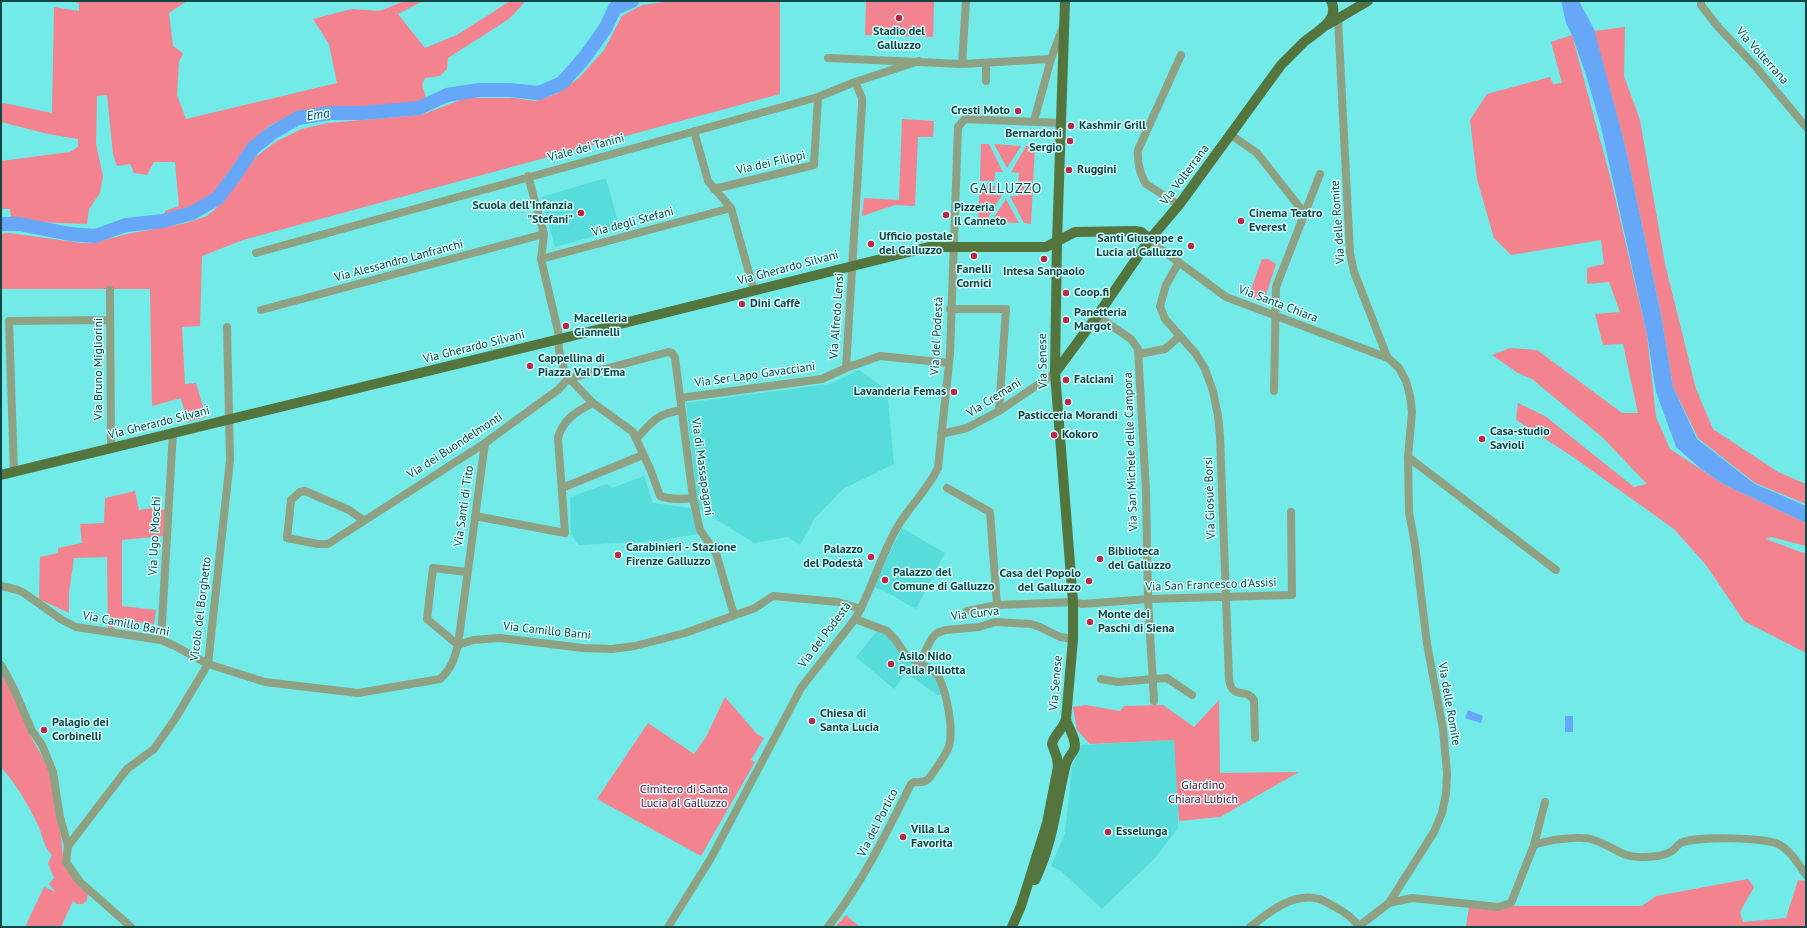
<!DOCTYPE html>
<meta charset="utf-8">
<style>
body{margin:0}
#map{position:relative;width:1807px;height:928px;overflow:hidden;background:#72eae8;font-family:"PT Sans",sans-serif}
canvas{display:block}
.frame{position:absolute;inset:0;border:2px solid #104545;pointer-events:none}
</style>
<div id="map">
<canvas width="1807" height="928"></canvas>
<div class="frame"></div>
</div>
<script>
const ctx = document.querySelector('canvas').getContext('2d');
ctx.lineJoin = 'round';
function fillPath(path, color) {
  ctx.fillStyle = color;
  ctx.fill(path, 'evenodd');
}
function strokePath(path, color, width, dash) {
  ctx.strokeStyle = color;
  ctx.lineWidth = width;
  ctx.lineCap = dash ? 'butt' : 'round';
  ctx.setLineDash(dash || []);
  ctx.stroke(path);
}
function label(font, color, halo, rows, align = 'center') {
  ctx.font = font + ' "PT Sans",sans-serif';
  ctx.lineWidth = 3;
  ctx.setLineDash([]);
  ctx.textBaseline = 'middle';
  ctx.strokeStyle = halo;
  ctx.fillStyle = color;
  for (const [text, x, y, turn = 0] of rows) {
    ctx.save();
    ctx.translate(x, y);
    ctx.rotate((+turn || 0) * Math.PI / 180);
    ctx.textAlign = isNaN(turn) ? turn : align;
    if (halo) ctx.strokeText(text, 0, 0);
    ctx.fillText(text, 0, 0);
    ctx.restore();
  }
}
const built = new Path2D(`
 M606,178l14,51 -65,18 -14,-50z
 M859,370l28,20 7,74 -51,25 -28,29 -15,27 -12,-8 -34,6 -56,-35 -12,-105 143,-19z
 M644,476l9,27 38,5 6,26 -37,7 -82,4 -7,-11 -1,-37 37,-13 5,4z
 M902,528l43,25 -29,56 -20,-11v-1l-23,-11z
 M879,629l11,8 42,37 11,20 -6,1 -31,-22 -12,16 -38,-32z
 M1174,740l5,57 -1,31 -22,29 -54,52 -41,-38 -10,-5 14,-33 7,-67 9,-21z`);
const green = new Path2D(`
 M74,1h113l-18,12 4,33 10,7 -4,9 -2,33 9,24 151,-36 -8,-39 -16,-25 39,-10 27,2 26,-10h18l-25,13 27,34 32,-13 53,-34h13l1,2 -15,16 -61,39 -1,11 -7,7 -15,2 -3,7 4,12 -12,7 -61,3 -60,7 -24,12 -28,29 -29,40 -13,9 -18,8 -16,4v-5l14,-5 -4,-44h-21l-7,13 -13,-2 -4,-9 -13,2 -4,-12 -6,-59 -10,1 -1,48 7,32 -3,17 -11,16 -2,15 -51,-2 -25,-4 -1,-9h-9v-48l69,-9 8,-5v-8l-30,-5 -47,-12v-18l3,-1 48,10 2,-106 25,4v-7z
 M672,1h108v93l-537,146 -41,16 -2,70 -18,1 3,57 11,-1 10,34 -19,5 -6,-24 -29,8 -2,-117h-149v-55l8,-1 73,10h11l34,-9 59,-11 21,-7 15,-13 7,-9 24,-35 24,-18 25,-12 26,-6 93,-8 45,-17h48l21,3 21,-7 23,-16 25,-28 18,-34 20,-11z
 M866,1h68l-1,36 -68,-2z
 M1625,27l-1,49 16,44 25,144 31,125 17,40 65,43 28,12v20l-51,-21 -57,-45 -25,-51 -12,-73 -36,-169 -31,-114z
 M1572,35l40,149 35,151 9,82 14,32 53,35 83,39v23l-35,-9 -5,2 40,15v99l-62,-32 -38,-56 -32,-36 -101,-72 -57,-37 2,-17 27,13 89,71 13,-3 -45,-47 -70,-58 -14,-6 -26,-18 18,-7 27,2 85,63h16l-15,-69 -20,1 -8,-31 25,-2 -11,-30 -22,2v-16l17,-4 -3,-24 -90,15 -17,-17 -17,-59 -7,-59 17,-26 63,-17 3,7 9,-1 -11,-41z
 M902,119l32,2 -1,16h-15l-3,69 -20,-1 -33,11 2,-18 35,2z
 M981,144h8l14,28h-8v9h-15z
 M994,144l27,2 -14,22z
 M1026,146h9l-2,37 -15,-1 1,-9 -8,-1z
 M980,185l15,1 -1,9h8l-17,27h-7z
 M1018,186l15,1 -2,37 -7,-1 -14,-27h8z
 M1006,199l13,24 -28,-1z
 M1262,259h6l8,5 -12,37h-7l-8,-6z
 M135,491l4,19 13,-2 13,2 -2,26 -41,4v66l34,4 -2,14 -39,-4 -1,11h-6l-1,-74 -33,1 -5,35v20l-30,-14 1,-42 18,-4v-5l24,-5 -2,-19 24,-1 1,-25z
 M1,670l8,15 22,52 18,32 12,68 2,20 25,36 -1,7 -4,4h-6l-4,-3 -12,26h-36l19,-40 12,5 -7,-8 5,-6 -6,-15 4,-8c-9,-9 -9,-19 -14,-30 -10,-21 -22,-41 -37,-58z
 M725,697l32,37 7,4 -13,22 4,2 -54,94 -104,-57 51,-76 46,31 12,-17z
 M1219,700l1,73 79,-1 -79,45 -41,4 -5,-81 -84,4 -13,-14 -4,-23 13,-2 34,6 4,-5 39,-1 31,22z
 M1748,879l6,8 -14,25 3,10 43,-4 12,-38 8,1v46h-340l3,-21h173l14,-10z
 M846,915l14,12h-25z`);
const water = new Path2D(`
 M1561,1h18l15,28 31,116 36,169 12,73 24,52 58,45 51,22v17l-83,-39 -22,-15 -25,-22 -20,-55 -9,-57 -46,-208 -14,-49 -15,-43 -6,-12z
 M1468,710l15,6 -2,7 -16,-5z
 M1565,716h8v16h-8z`);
const river = new Path2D(`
 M1,224h18l51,10 25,2 31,-11 37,-4 29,-8 26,-15 20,-27 15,-23 19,-15 26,-15 32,-5h33l56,-5 28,-13 32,-5h30l30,3 23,-10 23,-26 20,-28 10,-21 17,-7`);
const minor = new Path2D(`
 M1701,1v4l18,23 36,38 51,61
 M1338,19l12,234 4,19 32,82 2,4 11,10 7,13 4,15 2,16 -4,45 1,55 6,33 12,99 16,85 4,44 -1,21 -4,19 -8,19 -45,71 -31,24
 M828,58l134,6 89,-5
 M986,63v18
 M962,64l4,-63
 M1034,121l17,-62 12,-32
 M694,131l14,50 23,27 23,83
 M1231,135l26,18 48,61
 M528,176l16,58 -3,25 17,72 1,19 6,24 28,29 40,29 18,39 9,25c10,4 22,3 33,2
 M714,189l100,-24 4,-68
 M1179,205l-33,-21c-6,-9 -9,-24 -8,-34l43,-95
 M1150,239l8,8 68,50 162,61
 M256,253l562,-156 37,-15 64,-21
 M541,259l190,-51
 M1179,262l-13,23 -6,21 5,13 31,35 9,15 8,22 5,25 2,20 9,243c3,22 17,8 25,21l1,38
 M110,290l1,158
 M950,309h56l-7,102
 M261,310l283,-76
 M1097,316l34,23 7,10 8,142 2,108 6,102
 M1139,354l26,-5 15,-13
 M846,368l16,-263v-7l-7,-16
 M1274,391l2,-104 44,-113
 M680,398l142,-19 24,-11 34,-12 69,7
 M941,434l26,-6 32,-17 56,-38
 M636,439c17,-18 20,-25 46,-29
 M1408,457l148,113
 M14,472l-5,-151 101,-1
 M562,488l81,-33
 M947,488l43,24 7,93
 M475,516l90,17 -7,-95c5,-19 19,-27 35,-35
 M363,520l-14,-10 -44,-19 -5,1 -9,8 -4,38 31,6h10l157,-101 74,-54 9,-10 100,-27 4,1 3,5 18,140 7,32 16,23 18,62
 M1,586l17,4 6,3 38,27 14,7 85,13 14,6 33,18 57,18 93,11 82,-14c11,-10 14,-19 18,-34l27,-202
 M967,611l30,-6 76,-3 9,2 66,-5 144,-4 -1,-83
 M161,640l12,-208
 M458,645l15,-5 27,-2 83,10 29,1 23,-3 50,-13 70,-25 18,-12 65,6 23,7
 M458,645l-31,-26 6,-51 34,4
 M919,663l13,-25 5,-5 9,-3 33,-3 16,-5 36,2 9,3 20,10 13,2
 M1,665l13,24 18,42 10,14 11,27 7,45 8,29 -2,16 14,20 51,45
 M1101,679l17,3 49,-4 25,17
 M1534,845l11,-43
 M68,846l59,-77 27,-20 21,-30 33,-55 22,-204 -3,-133
 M1389,903l23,-5 86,9 13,-4 23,-58c13,-5 47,-10 60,-5 16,5 28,17 45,17 10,0 24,0 33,-6 3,-2 5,-6 9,-8 12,-7 88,-6 99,2 12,7 18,19 26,30
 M668,927l43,-69 90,-170 54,-69c17,-29 25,-63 43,-93 12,-20 30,-37 40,-58l12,-114 8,-227 7,-8 96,4
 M828,927c34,-44 58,-93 83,-143l3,-2c13,1 14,-2 21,-12 5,-8 11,-15 14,-24 5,-17 -3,-61 -14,-74l-30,-18 -10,-15 -8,-8 -32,-12
 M1250,927c19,-15 43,-35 69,-28 5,1 10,5 14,7 10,5 20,11 26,21`);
const major = new Path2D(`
 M1327,25l41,-24
 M1055,373l42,-57 53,-77 29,-34 102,-140c8,-8 15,-15 23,-23 12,-10 37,-22 27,-41
 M1,475l567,-138 361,-90h117l29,-15 60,-1 6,1 9,7
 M1035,880c19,-39 21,-76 31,-116 2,-7 5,-9 8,-14 4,-9 -6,-22 -8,-31
 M1012,927l9,-21 26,-83 11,-56 -1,-9 -5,-14c2,-10 11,-14 14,-25l7,-80v-37l-18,-229 2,-131 8,-241`);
const markers = [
 [899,18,4,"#b92849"],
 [1018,111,4,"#b92849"],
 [1071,126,4,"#b92849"],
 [1070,141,4,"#b92849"],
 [1069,170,4,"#b92849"],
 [581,213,4,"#b92849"],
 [946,215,4,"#b92849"],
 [1241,221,4,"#b92849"],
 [871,244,4,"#b92849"],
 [1191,246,4,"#b92849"],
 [974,256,4,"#b92849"],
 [1044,259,4,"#b92849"],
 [1066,293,4,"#b92849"],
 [742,304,4,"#b92849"],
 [1066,320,4,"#b92849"],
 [566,326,4,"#b92849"],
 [530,366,4,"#b92849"],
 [1066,380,4,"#b92849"],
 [954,392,4,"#b92849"],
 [1068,402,4,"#b92849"],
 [1054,435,4,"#b92849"],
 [1482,439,4,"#b92849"],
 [618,555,4,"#b92849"],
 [871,557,4,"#b92849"],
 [1100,559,4,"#b92849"],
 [885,580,4,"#b92849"],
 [1089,581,4,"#b92849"],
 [1090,622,4,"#b92849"],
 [891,664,4,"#b92849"],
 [812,721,4,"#b92849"],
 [44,730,4,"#b92849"],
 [1108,832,4,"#b92849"],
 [903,837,4,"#b92849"]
];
const poiNames = [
 ["Stadio del",899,32,"center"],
 ["Galluzzo",899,46,"center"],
 ["Cresti Moto",1010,111,"right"],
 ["Kashmir Grill",1079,126],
 ["Bernardoni",1062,134,"right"],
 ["Sergio",1062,148,"right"],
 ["Ruggini",1077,170],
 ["Scuola dell'Infanzia",573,206,"right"],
 ["\"Stefani\"",573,220,"right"],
 ["Pizzeria",954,208],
 ["Il Canneto",954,222],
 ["Cinema Teatro",1249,214],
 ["Everest",1249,228],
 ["Ufficio postale",879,237],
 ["del Galluzzo",879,251],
 ["Santi Giuseppe e",1183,239,"right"],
 ["Lucia al Galluzzo",1183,253,"right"],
 ["Fanelli",974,270,"center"],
 ["Cornici",974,284,"center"],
 ["Intesa Sanpaolo",1044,272,"center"],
 ["Coop.fi",1074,293],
 ["Dini Caffè",750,304],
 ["Panetteria",1074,313],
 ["Margot",1074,327],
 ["Macelleria",574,319],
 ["Giannelli",574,333],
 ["Cappellina di",538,359],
 ["Piazza Val D'Ema",538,373],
 ["Falciani",1074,380],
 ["Lavanderia Femas",946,392,"right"],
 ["Pasticceria Morandi",1068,416,"center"],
 ["Casa-studio",1490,432],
 ["Savioli",1490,446],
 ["Kokoro",1062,435],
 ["Carabinieri - Stazione",626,548],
 ["Firenze Galluzzo",626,562],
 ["Palazzo",863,550,"right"],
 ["del Podestà",863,564,"right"],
 ["Biblioteca",1108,552],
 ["del Galluzzo",1108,566],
 ["Palazzo del",893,573],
 ["Comune di Galluzzo",893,587],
 ["Casa del Popolo",1081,574,"right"],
 ["del Galluzzo",1081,588,"right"],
 ["Monte dei",1098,615],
 ["Paschi di Siena",1098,629],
 ["Asilo Nido",899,657],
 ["Palla Pillotta",899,671],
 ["Chiesa di",820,714],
 ["Santa Lucia",820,728],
 ["Palagio dei",52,723],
 ["Corbinelli",52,737],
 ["Villa La",911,830],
 ["Favorita",911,844],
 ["Esselunga",1116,832]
];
const streetNames = [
 ["Via Volterrana",1762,56,48],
 ["Viale dei Tanini",586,148,-15],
 ["Via dei Filippi",771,163,-13],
 ["Via Volterrana",1185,175,-53],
 ["Via degli Stefani",633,222,-15],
 ["Via delle Romite",1338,222,-94],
 ["Via Alessandro Lanfranchi",399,261,-15],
 ["Via Gherardo Silvani",788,268,-15],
 ["Via Santa Chiara",1278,304,21],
 ["Via Alfredo Lensi",837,316,-86],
 ["Via del Podestà",937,336,-87],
 ["Via Gherardo Silvani",474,347,-14],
 ["Via Senese",1043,361,-91],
 ["Via Bruno Migliorini",99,369,-90],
 ["Via Ser Lapo Gavacciani",755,375,-8],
 ["Via Cremani",994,398,-32],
 ["Via Gherardo Silvani",159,423,-14],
 ["Via dei Buondelmonti",455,446,-33],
 ["Via San Michele delle Campora",1131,452,-92],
 ["Via di Massapagani",702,467,82],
 ["Via Giosuè Borsi",1210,498,-92],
 ["Via Santi di Tito",464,506,-82],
 ["Via Ugo Moschi",155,536,-87],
 ["Via San Francesco d'Assisi",1211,585,-2],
 ["Vicolo del Borghetto",201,609,-83],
 ["Via Curva",975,614,-7],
 ["Via Camillo Barni",126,624,11],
 ["Via Camillo Barni",547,631,6],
 ["Via del Podestà",825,635,-53],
 ["Via Senese",1056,683,-85],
 ["Via delle Romite",1449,704,80],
 ["Via del Portico",878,823,-63]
];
const parkNames = [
 ["Giardino",1203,786],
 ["Chiara Lubich",1203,800],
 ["Cimitero di Santa",684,790],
 ["Lucia al Galluzzo",684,804]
];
const waterNames = [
 ["Ema",318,115,-9]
];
const quarterNames = [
 ["GALLUZZO",1006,189]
];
fillPath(built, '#56dddb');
fillPath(green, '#f3838f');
fillPath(water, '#66a8f7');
strokePath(river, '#66a8f7', 14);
strokePath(minor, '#8ea183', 8);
strokePath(major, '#54763e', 10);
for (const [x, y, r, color] of markers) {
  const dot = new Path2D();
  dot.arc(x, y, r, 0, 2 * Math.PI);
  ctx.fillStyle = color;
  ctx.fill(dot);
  strokePath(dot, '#d4fefd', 1.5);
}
label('bold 12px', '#104545', '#d4fefd', poiNames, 'left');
label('12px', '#104545', '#d4fefd', streetNames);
label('12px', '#8a052e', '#d4fefd', parkNames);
label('italic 13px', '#12345a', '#d4fefd', waterNames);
ctx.letterSpacing = '1px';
label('14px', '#104545', '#d4fefd', quarterNames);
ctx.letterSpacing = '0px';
</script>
